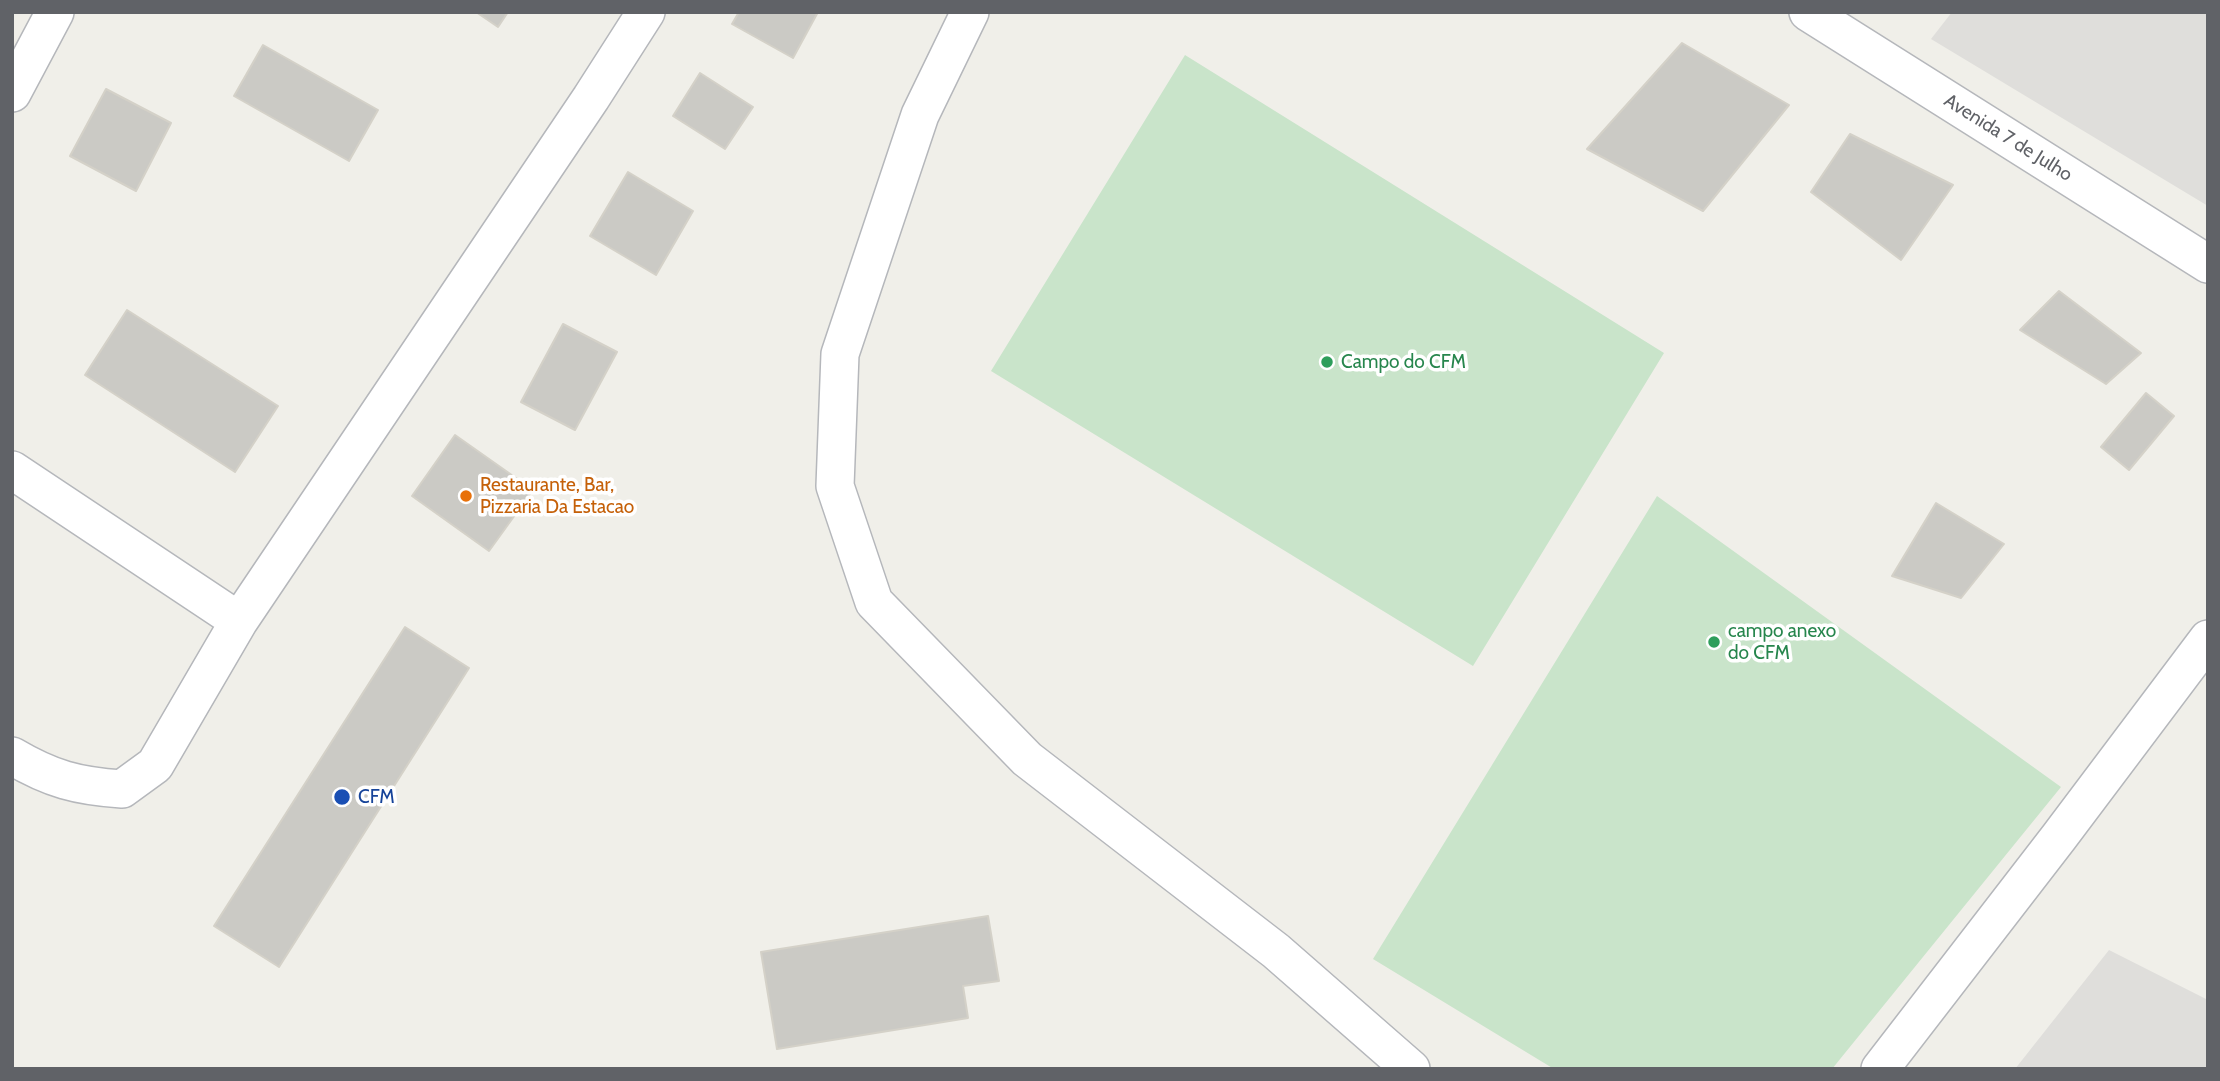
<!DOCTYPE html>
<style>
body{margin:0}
#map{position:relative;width:2220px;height:1081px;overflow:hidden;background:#f0efe9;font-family:Cabin,sans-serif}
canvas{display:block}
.frame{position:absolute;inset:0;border:14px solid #606267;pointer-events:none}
</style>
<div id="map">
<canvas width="2220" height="1081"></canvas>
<div class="frame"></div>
</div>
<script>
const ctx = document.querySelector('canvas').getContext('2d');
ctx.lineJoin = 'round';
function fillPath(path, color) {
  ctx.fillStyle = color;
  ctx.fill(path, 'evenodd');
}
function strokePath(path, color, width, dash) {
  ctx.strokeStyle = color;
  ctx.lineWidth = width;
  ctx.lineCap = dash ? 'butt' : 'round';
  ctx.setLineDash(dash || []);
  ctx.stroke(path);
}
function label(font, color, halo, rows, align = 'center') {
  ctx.font = font + ' Cabin,sans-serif';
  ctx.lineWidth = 7;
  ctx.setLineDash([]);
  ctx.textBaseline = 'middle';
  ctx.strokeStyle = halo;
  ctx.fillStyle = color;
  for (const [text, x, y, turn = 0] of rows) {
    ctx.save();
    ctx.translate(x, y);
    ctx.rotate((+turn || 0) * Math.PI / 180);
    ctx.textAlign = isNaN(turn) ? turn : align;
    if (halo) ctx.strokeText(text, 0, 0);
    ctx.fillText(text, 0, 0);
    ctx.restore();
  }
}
const industrial = new Path2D(`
 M1952,12h256v194l-277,-167z
 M2109,950l99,50v69h-193z`);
const green = new Path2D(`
 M1185,55l479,298 -191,313 -482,-295z
 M1657,496l404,291 -229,282h-278l-181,-110z`);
const building = new Path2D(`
 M476,12h32l-10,15z
 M739,12h79l-25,46 -61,-34z
 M1682,43l107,62 -86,106 -116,-62z
 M263,45l115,65 -29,51 -115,-65z
 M700,73l53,34 -28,42 -52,-33z
 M106,89l65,34 -35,68 -66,-35z
 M1850,134l103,51 -52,75 -90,-68z
 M628,172l65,39 -37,64 -66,-39z
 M2059,291l82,62 -35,31 -86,-54z
 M127,310l151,96 -43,66 -150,-97z
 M563,324l54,28 -42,78 -54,-28z
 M2146,393l28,23 -45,54 -28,-23z
 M455,435l78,55 -44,61 -77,-55z
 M1936,503l68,41 -43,54 -69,-22z
 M405,627l64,41 -190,299 -65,-41z
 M988,916l11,65 -36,5 5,32 -191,31 -16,-97z`);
const minor = new Path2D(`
 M970,12l-50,103 -80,239 -5,132 39,116 153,157 249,192 135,118
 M1808,12l400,252
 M12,93l43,-81
 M12,470l227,151 352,-523 55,-86
 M12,756c39,23 65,30 110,33l33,-24 84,-144
 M1880,1069l179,-232 149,-198`);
const markers = [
 [1327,362,7,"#2e9e5b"],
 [466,496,7,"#e8710a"],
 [1714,642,7,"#2e9e5b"],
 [342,797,9,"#1a4fb4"]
];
const streetNames = [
 ["Avenida 7 de Julho",2008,138,32]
];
const leisureNames = [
 ["Campo do CFM",1341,362],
 ["campo anexo",1728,631],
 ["do CFM",1728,653]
];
const foodNames = [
 ["Restaurante, Bar,",480,485],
 ["Pizzaria Da Estacao",480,507]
];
const transitNames = [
 ["CFM",358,797]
];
fillPath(industrial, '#dfdedb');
fillPath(green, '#c9e4ca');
fillPath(building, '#cbcac5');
strokePath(building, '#d4d1c8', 2);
strokePath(minor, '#b5b7bb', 40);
strokePath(minor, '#fff', 37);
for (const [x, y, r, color] of markers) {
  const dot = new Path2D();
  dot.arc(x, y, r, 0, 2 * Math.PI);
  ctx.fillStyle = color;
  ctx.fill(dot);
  strokePath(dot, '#fff', 2.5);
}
label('19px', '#606267', '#fff', streetNames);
label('19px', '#27864d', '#fff', leisureNames, 'left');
label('19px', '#c56008', '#fff', foodNames, 'left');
label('19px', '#164399', '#fff', transitNames, 'left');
</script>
